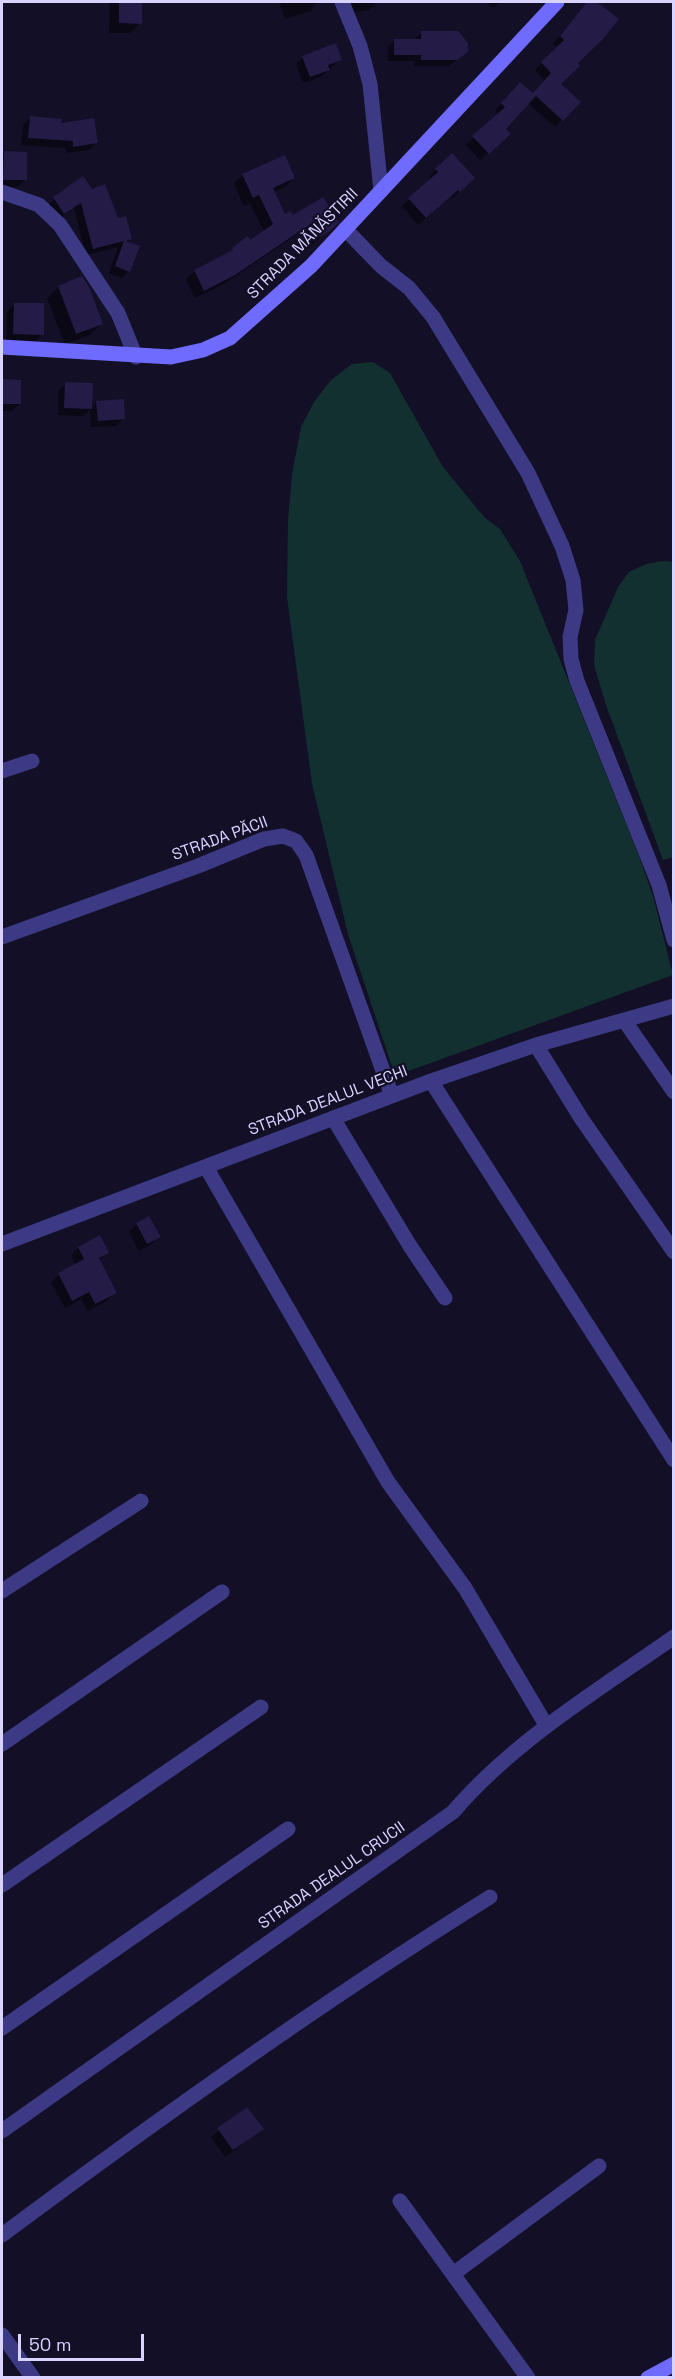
<!DOCTYPE html>
<meta charset="utf-8">
<style>
body{margin:0}
#map{position:relative;width:675px;height:2379px;overflow:hidden;background:#130f26;font-family:"Space Grotesk",sans-serif}
canvas{display:block}
.frame{position:absolute;inset:0;border:3px solid #d9d4ff;pointer-events:none}
.scale{position:absolute;left:18px;top:2334px;width:126px;height:27px;box-sizing:border-box;border:3px solid #d9d4ff;border-top:0;padding-left:8px;font-size:18px;line-height:21px;white-space:nowrap;color:#d9d4ff;-webkit-text-stroke:4px #130f26;paint-order:stroke}
</style>
<div id="map">
<canvas width="675" height="2379"></canvas>
<div class="frame"></div>
<div class="scale">50 m</div>
</div>
<script>
const ctx = document.querySelector('canvas').getContext('2d');
ctx.lineJoin = 'round';
function fillPath(path, color) {
  ctx.fillStyle = color;
  ctx.fill(path, 'evenodd');
}
function strokePath(path, color, width, dash) {
  ctx.strokeStyle = color;
  ctx.lineWidth = width;
  ctx.lineCap = dash ? 'butt' : 'round';
  ctx.setLineDash(dash || []);
  ctx.stroke(path);
}
function label(font, color, halo, rows, align = 'center') {
  ctx.font = font + ' "Space Grotesk",sans-serif';
  ctx.lineWidth = 4.5;
  ctx.setLineDash([]);
  ctx.textBaseline = 'middle';
  ctx.strokeStyle = halo;
  ctx.fillStyle = color;
  for (const [text, x, y, turn = 0] of rows) {
    ctx.save();
    ctx.translate(x, y);
    ctx.rotate((+turn || 0) * Math.PI / 180);
    ctx.textAlign = isNaN(turn) ? turn : align;
    if (halo) ctx.strokeText(text, 0, 0);
    ctx.fillText(text, 0, 0);
    ctx.restore();
  }
}
const green = new Path2D(`
 M373,362l17,11 53,94 41,50 16,12 20,32 117,290 16,45 20,79 -278,101 -47,-142 -36,-150 -25,-187 1,-77 4,-46 9,-47 13,-25 17,-22 21,-16z
 M664,561l10,1v295l-11,3 -57,-155 -12,-40 1,-25 23,-53 11,-15 17,-8z`);
const shadow = new Path2D(`
 M58,2h83l-1,21 -10,10h-21l1,-31z
 M279,2h38v1l-7,8 -25,8z
 M347,2h30l-8,8 -20,3z
 M486,2h14l-7,6z
 M588,2h7l22,17 -58,65 3,36 -7,7 -27,-24 -24,26 -2,12 -22,19 -14,-15 32,-31 -3,-3 18,-20 20,4 12,-14 -10,-11 23,-22 -5,-4z
 M422,32l45,19 -18,15h-35v-5h-26v-14l7,-7 20,-1z
 M303,57l37,2 -19,18 -18,6 -7,-19z
 M30,118l30,7 36,18 -7,7 -23,3v-5l-45,-3 2,-20z
 M4,153l21,26 -7,8h-16v-31z
 M436,170l36,8 -20,21 -2,-3 -32,29 -16,-19 29,-26 -2,-3z
 M243,175l51,3 -9,9 -12,5 12,25h8l30,-18 6,31 -18,15 -9,-14 -78,53 -29,14 -9,-18 9,-9 31,-15 7,-7 17,-7 14,-10 -14,-29 -6,3 -10,-22z
 M83,179l47,60 -4,4 3,28 -7,7 -13,-5 9,-26 -32,8 -12,-47 -17,12 -10,-15z
 M59,287l42,37 -11,11 -25,9 -18,-46z
 M14,304l28,30 -7,8 -29,-1 1,-29z
 M4,381l15,23 -7,7h-10v-28z
 M66,384l25,24 6,-6 26,17 -7,7 -25,1 -1,-17 -7,6 -25,-1v-24z
 M137,1224l22,13 -8,7 -12,7 -10,-19z
 M99,1237l8,15 -8,9 17,31 -8,8 -20,11 -7,-12 -16,9 -14,-26 8,-7 17,-10 -5,-9 7,-8z
 M247,2109l15,20 -37,28 -14,-20z`);
const building = new Path2D(`
 M119,2h23v22l-23,-1z
 M587,2h10l22,17 -17,21 -24,23 2,3 -19,18 20,18 -18,19 -27,-25 -30,33 5,5 -22,20 -17,-18 33,-29 -4,-4 19,-21 13,11 18,-20 -10,-11 23,-22 -4,-4z
 M421,31h37l10,12v9l-11,8h-36v-5h-27v-16h27z
 M336,43l6,17 -14,5 2,5 -20,7 -8,-21z
 M30,116l32,3 -1,4 33,-5 4,25 -25,4v-6l-45,-3z
 M4,151l23,1v28h-24z
 M452,153l23,25 -15,14 -2,-2 -32,28 -18,-20 30,-26 -3,-3z
 M285,155l10,23 -22,10 12,26 5,-3 3,4 30,-18 16,25 -9,9 -10,6 -8,-14 -77,52 -31,16 -10,-21 39,-20 -1,-2 16,-12 2,4 23,-16 -14,-29 -6,3 -11,-24z
 M83,176l9,13 13,-5 13,34 8,-2 6,23 -6,2 14,5 -10,26 -15,-6 9,-25 -31,8 -12,-46 -17,11 -11,-17z
 M82,276l7,11 14,37 -27,10 -18,-48z
 M14,303h30v32l-31,-1z
 M3,379l18,1v24h-18z
 M65,382l28,1 -1,26 -28,-1z
 M124,399l1,20 -27,2 -2,-20z
 M149,1216l12,21 -14,7 -11,-21z
 M100,1235l9,18 -10,5 18,35 -22,11 -6,-12 -17,9 -14,-28 26,-14 -6,-12z
 M247,2107l17,22 -31,21 -16,-22z`);
const street = new Path2D(`
 M342,2l18,44 10,38 11,107
 M2,192l37,13 21,20 58,88 18,44
 M345,229l36,37 28,22 24,29 95,156 34,73 11,34 3,30 -6,27 1,22 6,22 82,204 15,55
 M2,771l30,-10
 M2,937l196,-71 66,-27 19,-3 13,5 10,14 86,241
 M624,1020l50,72
 M536,1045l45,73 93,134
 M431,1081l243,379
 M333,1118l77,128 35,52
 M206,1167l182,315 77,106 81,137
 M2,1244l429,-163 105,-36 138,-39
 M2,1591l139,-90
 M2,1744l220,-152
 M2,1885l259,-178
 M2,2028l286,-199
 M2,2131l451,-319c62,-72 144,-121 221,-175
 M400,2201l128,177
 M2,2235c159,-118 320,-233 488,-338
 M453,2274l146,-108
 M2,2335l31,43`);
const secondary = new Path2D(`
 M2,347l169,10 32,-7 27,-12 81,-72 246,-264
 M648,2378l26,-14`);
const streetNames = [
 ["STRADA MĂNĂSTIRII",303,244,-45],
 ["STRADA PĂCII",220,839,-20],
 ["STRADA DEALUL VECHI",328,1101,-21],
 ["STRADA DEALUL CRUCII",332,1876,-35]
];
fillPath(green, '#12302f');
fillPath(shadow, '#0007');
fillPath(building, '#241b47');
strokePath(street, '#3d3a85', 15);
strokePath(secondary, '#6f6bff', 15);
label('16px', '#d9d4ff', '#130f26', streetNames);
</script>
